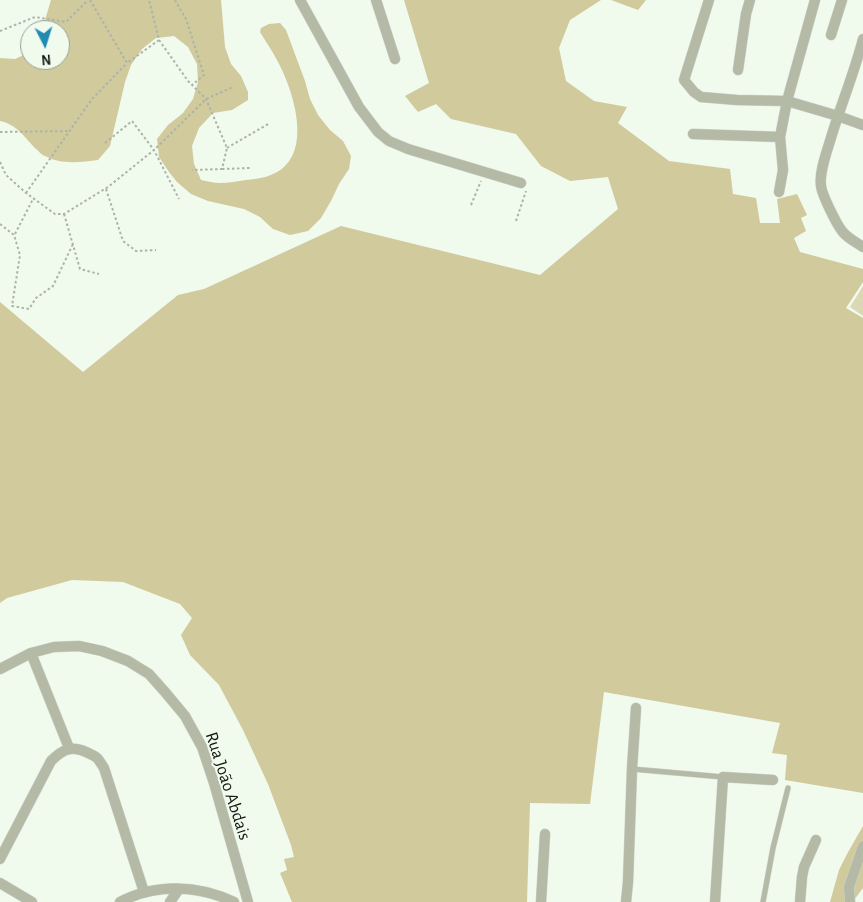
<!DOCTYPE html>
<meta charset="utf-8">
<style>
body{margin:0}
#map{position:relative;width:863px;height:902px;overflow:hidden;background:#f0faed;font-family:"Alegreya Sans",sans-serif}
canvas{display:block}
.north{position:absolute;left:20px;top:20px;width:50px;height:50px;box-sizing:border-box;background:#f0faed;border:1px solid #98a096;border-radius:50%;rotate:175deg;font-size:14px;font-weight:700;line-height:20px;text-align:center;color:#141813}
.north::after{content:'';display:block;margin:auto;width:18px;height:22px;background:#218bb2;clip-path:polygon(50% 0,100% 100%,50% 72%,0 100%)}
</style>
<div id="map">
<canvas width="863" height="902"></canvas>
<div class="north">N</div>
</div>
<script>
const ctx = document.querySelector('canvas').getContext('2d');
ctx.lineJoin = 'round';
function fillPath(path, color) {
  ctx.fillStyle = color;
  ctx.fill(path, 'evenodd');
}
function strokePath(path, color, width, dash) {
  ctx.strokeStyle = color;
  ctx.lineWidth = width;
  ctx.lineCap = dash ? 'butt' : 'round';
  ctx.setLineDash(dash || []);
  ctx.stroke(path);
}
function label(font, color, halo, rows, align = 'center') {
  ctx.font = font + ' "Alegreya Sans",sans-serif';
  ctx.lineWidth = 4;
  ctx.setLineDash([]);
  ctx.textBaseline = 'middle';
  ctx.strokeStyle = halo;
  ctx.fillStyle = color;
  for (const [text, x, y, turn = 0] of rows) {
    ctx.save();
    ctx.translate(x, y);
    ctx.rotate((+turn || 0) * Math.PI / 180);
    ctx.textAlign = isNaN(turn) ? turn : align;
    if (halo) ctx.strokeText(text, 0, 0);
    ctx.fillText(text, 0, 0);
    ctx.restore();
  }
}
const green = new Path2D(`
 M863,286v30l-13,-9z`);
const forest = new Path2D(`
 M51,0h170l4,47 6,17 10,12 7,16v8l-16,10 -19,3 -14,15 -7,18 2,18 7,16c6,1 13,3 19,3 8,0 18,-2 26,-3 14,-1 29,-4 39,-14 25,-24 7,-78 -7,-104 -5,-10 -12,-20 -18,-30l1,-4 8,-4 11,-1 6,7 19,51 5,18 8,16 12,15 13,11 8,15 -2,13 -10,15 -8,17 -10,17 -13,13 -18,4 -17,-6 -13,-12 -16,-8 -36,-8 -17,-7 -14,-12 -8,-10 -10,-15 -2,-18 11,-14 15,-12 10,-14 5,-17 -1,-18 -9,-17 -14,-11 -18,2 -14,11 -11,16 -6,17 -15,64 -12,14c-17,2 -37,5 -53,-4 -4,-1 -6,-5 -9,-7 -12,-12 -18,-24 -36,-28v-63l15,1 15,-7v8h30v-30h-18z
 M404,0h197l-31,20 -11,28 7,33 28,20 33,6 -9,16 51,38 61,8 3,25 23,4 4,25h20l-3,-24 20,-5 10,21 -6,3 5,13 -12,7 6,14 63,17v13l-17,26 17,10v475l-78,-13 2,-25 -15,-2 8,-30 -176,-31 -14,112 -60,-1 -3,99h-235l-12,-29 7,-3 -3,-11 10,-2 -3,-12 -23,-61 -25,-54 -24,-45 -29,-30 -9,-20 11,-17 -12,-14 -57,-22 -51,-2 -65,18 -7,5v-301l83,70 95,-77 26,-6 137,-63 199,49 78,-66 -10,-32 -38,4 -29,-15 -25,-32 -65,-15 -15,-15 -18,8 -13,-16 24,-13z
 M611,0h35l-8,10z
 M863,826v62l-9,12v2h-24l9,-32 8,-16z`);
const path = new Path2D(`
 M90,0l37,63 32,-23 -10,-40
 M175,0l11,19 18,56 -12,10
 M0,31l35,-14 31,5 22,-22
 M159,40l29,41 18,18 21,49 -5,21 -30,1
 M0,132l69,-1
 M105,143l27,-22 22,29 25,49
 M227,148l43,-25
 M0,162l6,13 20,18 29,21h9l44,-27 46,-37 52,-51 27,-12
 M222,169l28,-1
 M106,189l17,52 13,10 20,-1
 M26,193l66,-94 35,-36
 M471,205l10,-24
 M64,214l16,55 19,5
 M516,221l10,-30
 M0,224l14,11 6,20 -8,51 17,3 7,-11 17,-12 20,-42
 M15,234l18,-35`);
const lane = new Path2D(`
 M632,769l91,8
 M763,902l10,-54 15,-60`);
const street = new Path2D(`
 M300,0l59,107 19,25 11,9 19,8 113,34
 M376,0l19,59
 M709,0l-25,80 10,12 7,5 36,3 50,1 51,15 25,9
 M831,35l11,-35
 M863,39c-9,35 -23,68 -33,102 -4,13 -11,32 -9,45 1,9 15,37 21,45 5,7 14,11 21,16
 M738,70l8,-56 4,-14
 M693,134l87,3
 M779,192l4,-22 -3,-33 7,-36 28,-101
 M31,653l38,95
 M0,669l31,-16 23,-6 25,-1 23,5 26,10 21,13 16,18 20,24 17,31 12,36 34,119
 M0,859l51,-98c11,-11 20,-16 35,-9 4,2 8,3 11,6 3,3 5,7 7,10l40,124
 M0,883l32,19
 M120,902c36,-19 78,-17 114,0
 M170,902l9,-13
 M541,902l4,-68
 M626,902l2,-20 4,-113 4,-61
 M715,902l8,-125 50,3
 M800,902l2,-25 2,-10 12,-27
 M850,902l-1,-15 14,-41`);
const streetNames = [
 ["Rua João Abdais",228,786,72]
];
fillPath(green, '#dcd8b6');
fillPath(forest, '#d0ca9c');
strokePath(lane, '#cdd6ca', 6);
strokePath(street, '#cdd6ca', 11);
strokePath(path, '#acb4aa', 2, [2.5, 2.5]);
strokePath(lane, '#b5baa7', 5);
strokePath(street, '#b5baa7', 10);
label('18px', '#141813', '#f0faed', streetNames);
</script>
